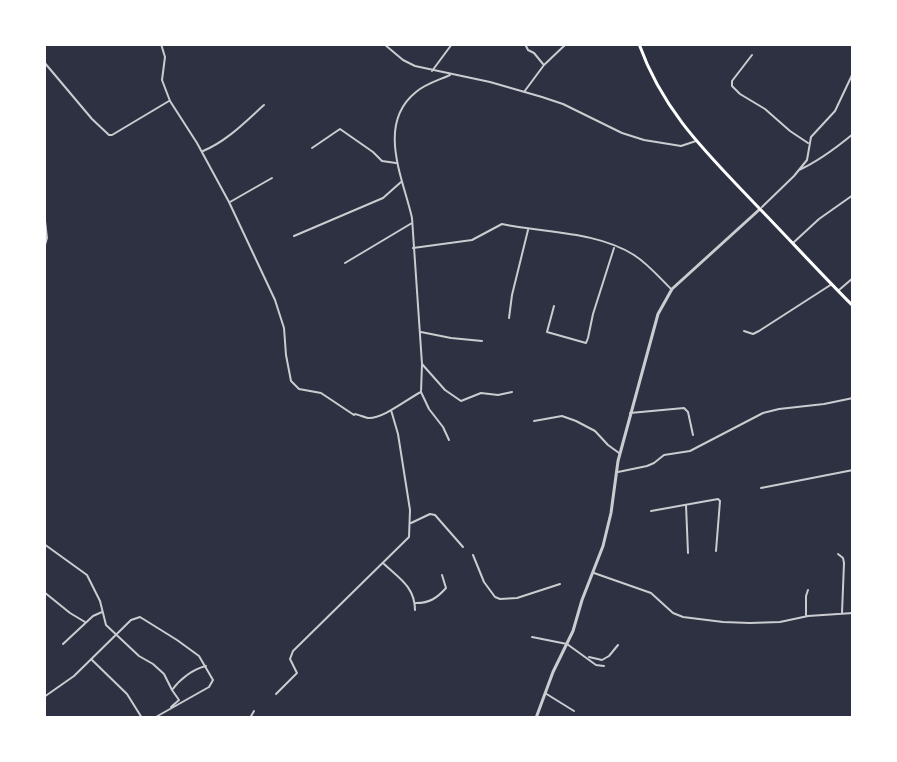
<!DOCTYPE html>
<style>
body{margin:0}
#map{position:relative;width:897px;height:762px;overflow:hidden;background:#2d3142;font-family:Quicksand,sans-serif}
canvas{display:block}
.frame{position:absolute;inset:0;border:46px solid #fff;pointer-events:none}
</style>
<div id="map">
<canvas width="897" height="762"></canvas>
<div class="frame"></div>
</div>
<script>
const ctx = document.querySelector('canvas').getContext('2d');
ctx.lineJoin = 'round';
function strokePath(path, color, width, dash) {
  ctx.strokeStyle = color;
  ctx.lineWidth = width;
  ctx.lineCap = dash ? 'butt' : 'round';
  ctx.setLineDash(dash || []);
  ctx.stroke(path);
}
const minor = new Path2D(`
 M161,44l4,13 -3,23 8,21 27,42 32,59 46,98 9,28 2,27 5,26 8,8 22,4 33,22 1,-1c1,0 12,4 13,4 15,1 39,-19 53,-26
 M384,44l19,16 12,6 75,16 52,15 21,7 59,29 22,7 37,6 15,-5
 M525,44l3,6 6,3 9,11
 M752,55l-20,26v5l8,8 25,15 25,22 18,12
 M44,62l48,57 17,16h3l57,-34
 M432,71l20,-27
 M524,92l20,-27 22,-21
 M312,148l28,-19 33,23 9,9 14,2
 M203,151c24,-10 42,-29 61,-46
 M799,170c20,-9 37,-22 54,-36
 M230,202l42,-24
 M762,207l32,-31 13,-16 4,-23 24,-26 18,-38
 M44,212l3,26 -3,10
 M294,236l89,-38 18,-16
 M793,243l26,-24 34,-24
 M413,248l59,-8 30,-16c42,9 94,7 132,31 14,9 25,22 37,34
 M345,263l67,-40
 M839,290l14,-12
 M554,306l-7,26 39,11 2,-5 5,-24 21,-66
 M509,318l3,-23 16,-65
 M744,331l9,3 6,-3 73,-47
 M421,332l30,6 31,3
 M422,364l23,26 16,11 20,-8 17,2 14,-3
 M630,413l54,-5 4,4 5,23
 M534,421l28,-5 14,5 19,10 13,14 11,8
 M449,440l-6,-13 -14,-18 -8,-17 1,-28 -10,-146c-9,-40 -36,-94 4,-126 9,-8 23,-12 34,-17
 M618,472l29,-6 7,-3 10,-8 26,-4 73,-38 16,-4 45,-5 29,-6
 M761,488l92,-18
 M686,505l2,48
 M651,511l67,-12 2,2 -4,50
 M411,523l19,-9 5,1 28,32
 M44,544l43,31 13,26 6,24 33,31 14,8 11,10 8,16
 M838,554l5,4 1,5 -2,50
 M473,555l11,27 11,15 5,2 17,-1 43,-14
 M384,564c15,14 31,23 31,46
 M594,573l57,20 22,20 10,4 40,5 27,1 30,-1 28,-6 45,-3
 M44,592l26,21 15,9
 M416,603c14,0 21,-5 30,-15l-4,-13
 M806,615v-19l2,-6
 M532,637l35,7 29,21 8,1
 M63,644l30,-28 9,-4
 M589,657l13,3 7,-4 9,-11
 M91,659l36,35 15,24
 M545,693l29,18
 M276,694l21,-21 -7,-14 3,-8 116,-114 1,-27 -12,-76 -7,-24
 M44,697l30,-21 57,-56 9,-3 37,23 22,16 14,24 -4,7 -55,31
 M171,707l8,-7 -7,-10c8,-11 21,-21 34,-24
 M250,718l4,-7`);
const tertiary = new Path2D(`
 M536,718l17,-46 20,-41 9,-31 21,-54 8,-33 7,-52 40,-147 14,-25 88,-80`);
const secondary = new Path2D(`
 M639,44c25,70 70,111 120,164 31,32 62,66 94,98`);
strokePath(minor, '#caccd0', 2);
strokePath(tertiary, '#caccd0', 3);
strokePath(secondary, '#fff', 3);
</script>
